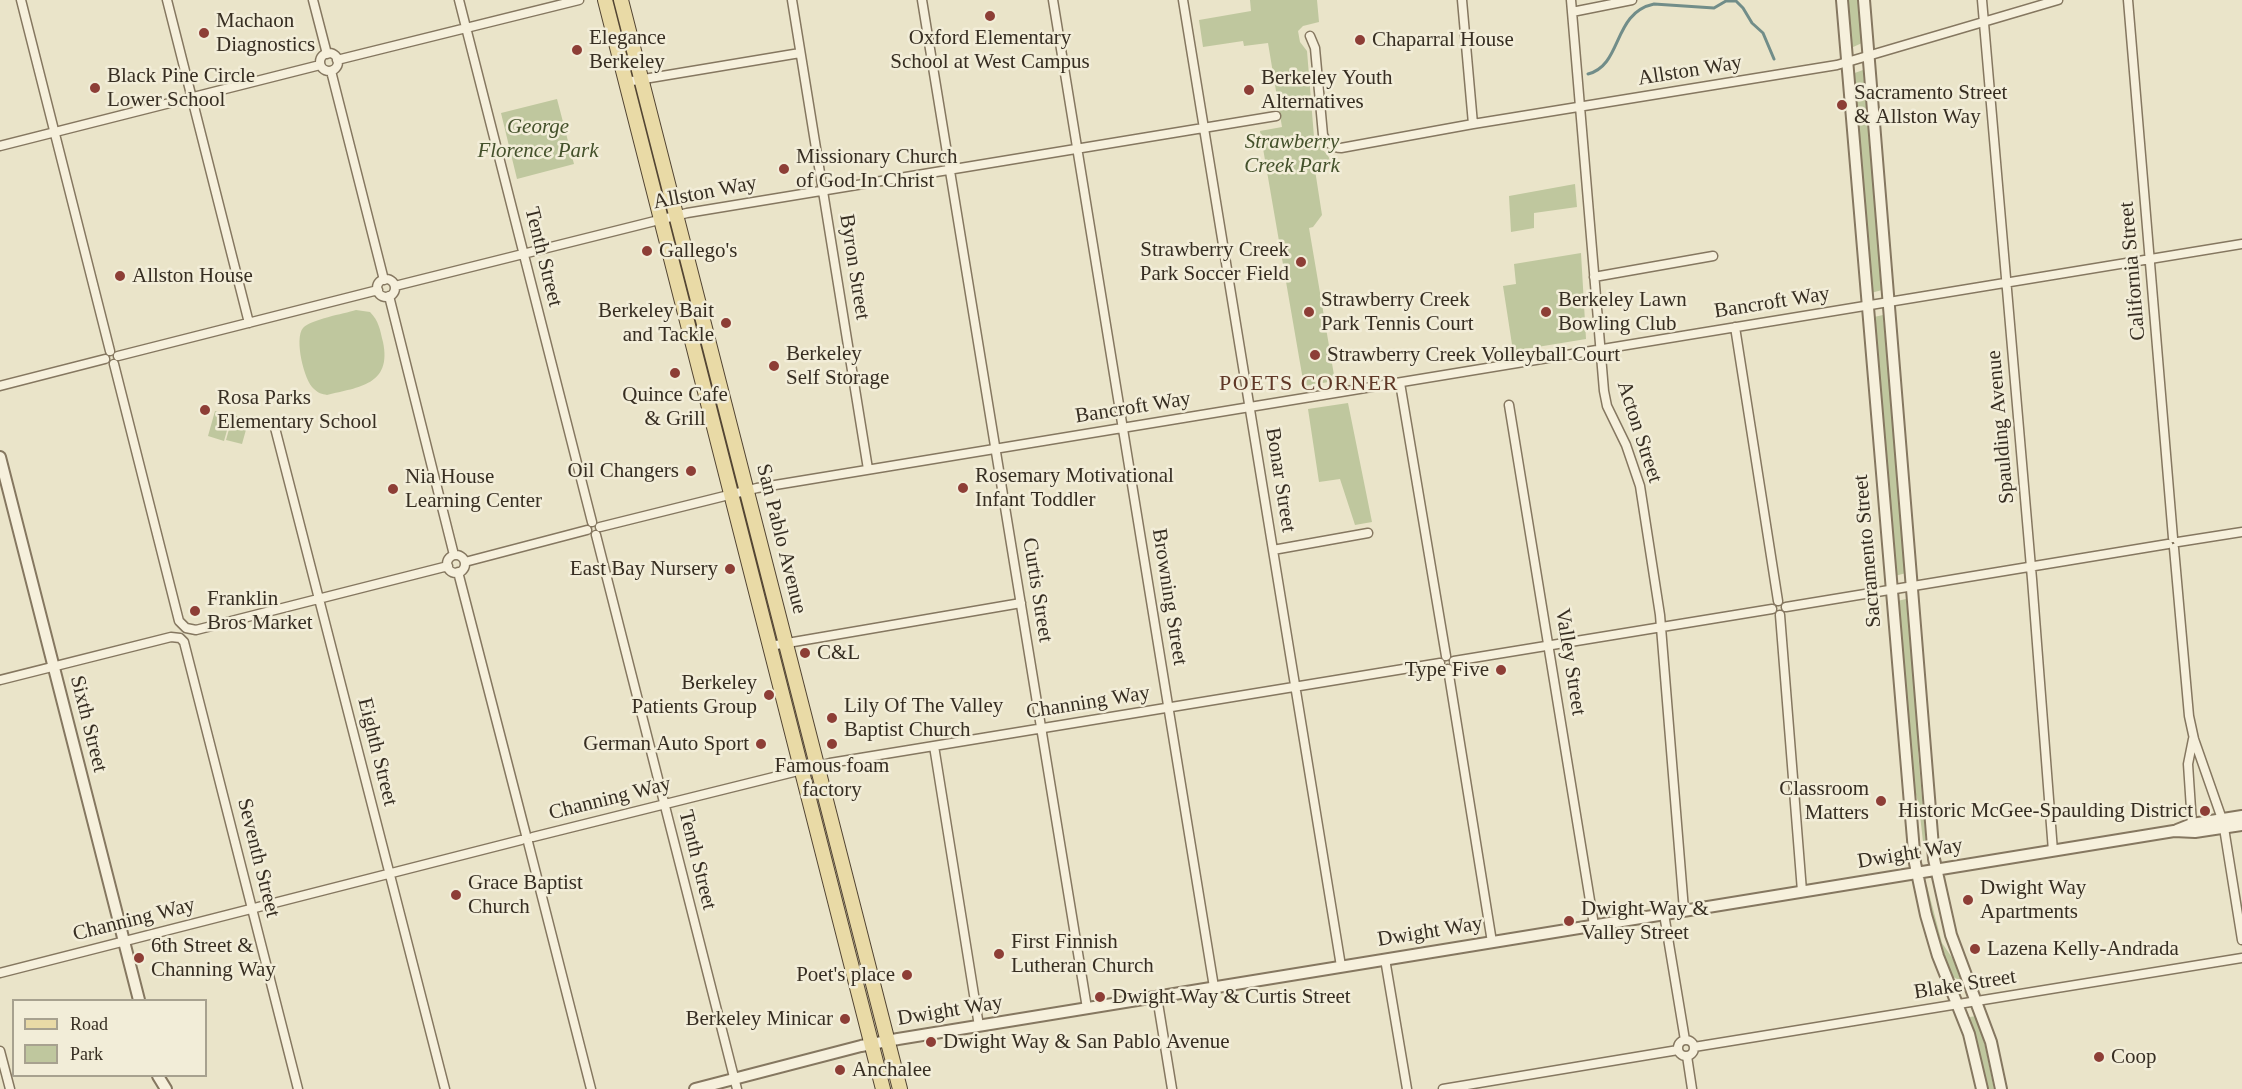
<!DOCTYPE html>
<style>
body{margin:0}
#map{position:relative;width:2242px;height:1089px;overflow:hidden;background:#eae4c9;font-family:Georgia,serif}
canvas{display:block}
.legend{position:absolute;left:12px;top:999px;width:195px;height:78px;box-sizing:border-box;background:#f2edd8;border:2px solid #a7a18f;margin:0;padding:8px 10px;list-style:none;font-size:18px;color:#372e22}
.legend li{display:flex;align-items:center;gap:12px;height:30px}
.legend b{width:30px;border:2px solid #a7a18f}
</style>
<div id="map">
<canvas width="2242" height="1089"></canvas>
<ul class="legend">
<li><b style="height:8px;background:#e9daa6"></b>Road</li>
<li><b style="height:16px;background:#bfc79e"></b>Park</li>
</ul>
</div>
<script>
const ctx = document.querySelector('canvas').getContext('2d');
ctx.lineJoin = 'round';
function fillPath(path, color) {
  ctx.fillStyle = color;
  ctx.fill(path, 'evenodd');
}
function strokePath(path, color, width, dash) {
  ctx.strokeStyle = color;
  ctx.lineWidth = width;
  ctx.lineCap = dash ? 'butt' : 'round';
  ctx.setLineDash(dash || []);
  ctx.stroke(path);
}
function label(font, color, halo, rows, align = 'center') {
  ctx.font = font + ' Georgia,serif';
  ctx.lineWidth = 5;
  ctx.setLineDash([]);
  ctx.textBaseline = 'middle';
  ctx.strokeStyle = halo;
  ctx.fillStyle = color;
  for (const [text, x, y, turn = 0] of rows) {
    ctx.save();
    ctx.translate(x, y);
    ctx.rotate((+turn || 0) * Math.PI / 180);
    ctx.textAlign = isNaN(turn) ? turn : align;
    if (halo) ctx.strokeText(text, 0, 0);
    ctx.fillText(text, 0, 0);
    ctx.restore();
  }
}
const green = new Path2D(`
 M1250,0h67l2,22 -16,4 -5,5 2,11 7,9 7,86c6,14 15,14 18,29l-17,4 7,45 -9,12 -4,1 26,153 -31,5 -44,-255 22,-4 -14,-84 -24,3 -1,-5 -40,6 -4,-27 52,-9z
 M1846,0h13l3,43 -11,5z
 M1863,70l19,220 -11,3 -19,-219z
 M557,99l17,65 -57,15 -16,-66z
 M1575,184l2,23 -43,6v15l-23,4 -2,-36z
 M1581,253l5,86 -73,12 -10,-65 13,-2 -2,-20z
 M356,310l14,2c9,9 10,18 13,30 9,43 -24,45 -56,53 -5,-1 -9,-2 -13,-6 -10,-8 -20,-51 -11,-61 9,-9 40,-14 53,-18z
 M1883,315l23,258 -11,3 -21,-259z
 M1348,403l24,119 -17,3 -15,-46 -21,3 -11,-73z
 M215,411l16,5 -7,25 -16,-5z
 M233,415l16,4 -7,25 -16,-4z
 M1906,599l14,146 -2,7 8,90h-3l-4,-36 -5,-19 -17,-186z
 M1924,886h3l15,57 11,16 8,22 -10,-5 -20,-59z
 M1976,1016l9,30 9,43h-8l-16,-66v-6z`);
const stream = new Path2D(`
 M1588,74c35,-9 24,-61 66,-70l60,4 12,-7h10l7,7 9,15 11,10 11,26`);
const minor = new Path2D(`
 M21,0l89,351
 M167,0l82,323
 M313,0l14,54
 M459,0l133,522
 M792,0l76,469
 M922,0l165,1008
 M1053,0l161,987
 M1183,0l158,966
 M1462,0l11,124
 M1571,0l33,391 3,15 19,39 14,41 20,129 24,295
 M1982,0l50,579 21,272
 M2128,0l45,538
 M1572,12l60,-12
 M1310,36l5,12 8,87c3,7 10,13 18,13l132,-24 364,-59 221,-65
 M320 62a9 9 0 1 1 18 0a9 9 0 1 1-18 0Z
 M337,60l242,-60
 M331,71l53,209
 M626,82l174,-29
 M0,146l320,-81
 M1594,277l119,-21
 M377 288a9 9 0 1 1 18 0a9 9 0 1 1-18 0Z
 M395,286l292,-73 589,-97
 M389,296l65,259
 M1735,327l43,274
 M118,356l260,-66
 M114,364l65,257 7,7 10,2 252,-64
 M1400,383l46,273
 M0,386l105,-27
 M1509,405l85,520
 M274,424l171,665
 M600,527l157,-39 1485,-244
 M596,535l141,554
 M2178,542l64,-10
 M2174,548l15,168 5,23 28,80
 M1273,550l95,-17
 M447 564a9 9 0 1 1 18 0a9 9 0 1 1-18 0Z
 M465,562l122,-32
 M458,572l68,263
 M1786,607l382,-63
 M1780,615l22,276
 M770,646l251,-43
 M1454,661l318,-52
 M1448,669l44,273
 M0,680l171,-43 9,1 4,4 114,447
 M934,746l45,280
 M2192,824l-4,-60 5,-25
 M2224,828l18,112
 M533,837l297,-74 610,-100
 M528,842l63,247
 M1664,914l21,126
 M1385,959l22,130
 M0,973l521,-133
 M1157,997l15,92
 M1678 1048a8 8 0 1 1 16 0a8 8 0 1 1-16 0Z
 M1694,1047l548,-89
 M0,1051l10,38
 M1687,1056l5,33
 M1443,1089l235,-39`);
const tertiary = new Path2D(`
 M1842,0l73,863 11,52 12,41 31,78 13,55
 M1864,0l70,859 17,76 40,107 10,47
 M0,457l139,543
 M2177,830l15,-6 50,-8
 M158,1076l8,13
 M695,1089l166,-43 37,-7 1276,-208 21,1 47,-7`);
const primary = new Path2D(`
 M605,0l278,1089
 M621,0l279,1089`);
const markers = [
 [990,16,6,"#8d3e36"],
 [204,33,6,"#8d3e36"],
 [1360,40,6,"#8d3e36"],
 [577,50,6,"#8d3e36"],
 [95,88,6,"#8d3e36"],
 [1249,90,6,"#8d3e36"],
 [1842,105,6,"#8d3e36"],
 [784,169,6,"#8d3e36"],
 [647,251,6,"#8d3e36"],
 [1301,262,6,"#8d3e36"],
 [120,276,6,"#8d3e36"],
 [1309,312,6,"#8d3e36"],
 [1546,312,6,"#8d3e36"],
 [726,323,6,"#8d3e36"],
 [1315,355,6,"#8d3e36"],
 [774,366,6,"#8d3e36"],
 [675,373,6,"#8d3e36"],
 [205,410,6,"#8d3e36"],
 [691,471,6,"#8d3e36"],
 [963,488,6,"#8d3e36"],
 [393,489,6,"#8d3e36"],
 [730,569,6,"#8d3e36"],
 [195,611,6,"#8d3e36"],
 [805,653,6,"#8d3e36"],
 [1501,670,6,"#8d3e36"],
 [769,695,6,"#8d3e36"],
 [832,718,6,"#8d3e36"],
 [761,744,6,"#8d3e36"],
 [832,744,6,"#8d3e36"],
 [1881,801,6,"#8d3e36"],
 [2205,811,6,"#8d3e36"],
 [456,895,6,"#8d3e36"],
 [1968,900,6,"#8d3e36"],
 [1569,921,6,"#8d3e36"],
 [1975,949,6,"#8d3e36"],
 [999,954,6,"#8d3e36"],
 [139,958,6,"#8d3e36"],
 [907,975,6,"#8d3e36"],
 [1100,997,6,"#8d3e36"],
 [845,1019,6,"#8d3e36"],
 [931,1042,6,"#8d3e36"],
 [2099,1057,6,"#8d3e36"],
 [840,1070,6,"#8d3e36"]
];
const poiNames = [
 ["Machaon",216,21],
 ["Diagnostics",216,45],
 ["Elegance",589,38],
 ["Berkeley",589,62],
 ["Oxford Elementary",990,38,"center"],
 ["School at West Campus",990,62,"center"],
 ["Chaparral House",1372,40],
 ["Black Pine Circle",107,76],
 ["Lower School",107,100],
 ["Berkeley Youth",1261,78],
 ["Alternatives",1261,102],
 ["Sacramento Street",1854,93],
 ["& Allston Way",1854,117],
 ["Missionary Church",796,157],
 ["of God In Christ",796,181],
 ["Strawberry Creek",1289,250,"right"],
 ["Park Soccer Field",1289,274,"right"],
 ["Gallego's",659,251],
 ["Allston House",132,276],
 ["Strawberry Creek",1321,300],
 ["Park Tennis Court",1321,324],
 ["Berkeley Lawn",1558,300],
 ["Bowling Club",1558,324],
 ["Berkeley Bait",714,311,"right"],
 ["and Tackle",714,335,"right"],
 ["Berkeley",786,354],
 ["Self Storage",786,378],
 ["Strawberry Creek Volleyball Court",1327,355],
 ["Quince Cafe",675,395,"center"],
 ["& Grill",675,419,"center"],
 ["Rosa Parks",217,398],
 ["Elementary School",217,422],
 ["Oil Changers",679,471,"right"],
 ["Rosemary Motivational",975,476],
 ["Infant Toddler",975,500],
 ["Nia House",405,477],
 ["Learning Center",405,501],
 ["East Bay Nursery",718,569,"right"],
 ["Franklin",207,599],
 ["Bros Market",207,623],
 ["C&L",817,653],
 ["Type Five",1489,670,"right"],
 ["Berkeley",757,683,"right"],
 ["Patients Group",757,707,"right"],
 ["Lily Of The Valley",844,706],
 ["Baptist Church",844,730],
 ["German Auto Sport",749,744,"right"],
 ["Famous foam",832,766,"center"],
 ["factory",832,790,"center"],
 ["Classroom",1869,789,"right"],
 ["Matters",1869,813,"right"],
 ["Historic McGee-Spaulding District",2193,811,"right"],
 ["Grace Baptist",468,883],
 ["Church",468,907],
 ["Dwight Way",1980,888],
 ["Apartments",1980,912],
 ["Dwight Way &",1581,909],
 ["Valley Street",1581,933],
 ["First Finnish",1011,942],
 ["Lutheran Church",1011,966],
 ["6th Street &",151,946],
 ["Channing Way",151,970],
 ["Lazena Kelly-Andrada",1987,949],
 ["Poet's place",895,975,"right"],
 ["Dwight Way & Curtis Street",1112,997],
 ["Berkeley Minicar",833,1019,"right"],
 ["Dwight Way & San Pablo Avenue",943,1042],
 ["Coop",2111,1057],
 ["Anchalee",852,1070]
];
const streetNames = [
 ["Allston Way",1690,71,-9],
 ["Allston Way",705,193,-11],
 ["Tenth Street",543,257,76],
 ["Byron Street",854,267,81],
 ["California Street",2133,271,-95],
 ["Bancroft Way",1772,303,-9],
 ["Bancroft Way",1133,408,-9],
 ["Spaulding Avenue",2001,427,-95],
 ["Acton Street",1639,432,72],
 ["Bonar Street",1280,480,81],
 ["San Pablo Avenue",781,539,76],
 ["Sacramento Street",1868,551,-95],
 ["Curtis Street",1037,590,81],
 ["Browning Street",1169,597,81],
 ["Valley Street",1570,662,81],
 ["Channing Way",1088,703,-9],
 ["Sixth Street",88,724,76],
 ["Eighth Street",377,752,76],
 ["Channing Way",610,799,-14],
 ["Dwight Way",1910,854,-9],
 ["Seventh Street",258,858,76],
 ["Tenth Street",697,860,76],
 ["Channing Way",134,920,-14],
 ["Dwight Way",1430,932,-9],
 ["Blake Street",1965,985,-9],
 ["Dwight Way",950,1011,-9]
];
const parkNames = [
 ["George",538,127],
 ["Florence Park",538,151],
 ["Strawberry",1292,142],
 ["Creek Park",1292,166]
];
const neighbourhoodNames = [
 ["POETS CORNER",1309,384]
];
fillPath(green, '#bfc79e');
strokePath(stream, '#718d89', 3);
strokePath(minor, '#857760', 11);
strokePath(tertiary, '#857760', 14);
strokePath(primary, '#534533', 16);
strokePath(minor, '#f6f0dc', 8);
strokePath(tertiary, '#f6f0dc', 10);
strokePath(primary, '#e9daa6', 14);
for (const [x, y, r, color] of markers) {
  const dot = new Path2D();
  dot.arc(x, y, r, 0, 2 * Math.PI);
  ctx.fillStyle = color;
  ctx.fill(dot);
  strokePath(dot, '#f2edd8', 2);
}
label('21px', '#372e22', '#f2edd8', poiNames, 'left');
label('21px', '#372e22', '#f2edd8', streetNames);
label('italic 21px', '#44512b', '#f2edd8', parkNames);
ctx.letterSpacing = '1.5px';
label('22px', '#5f3726', '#f2edd8', neighbourhoodNames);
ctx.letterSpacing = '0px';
</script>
